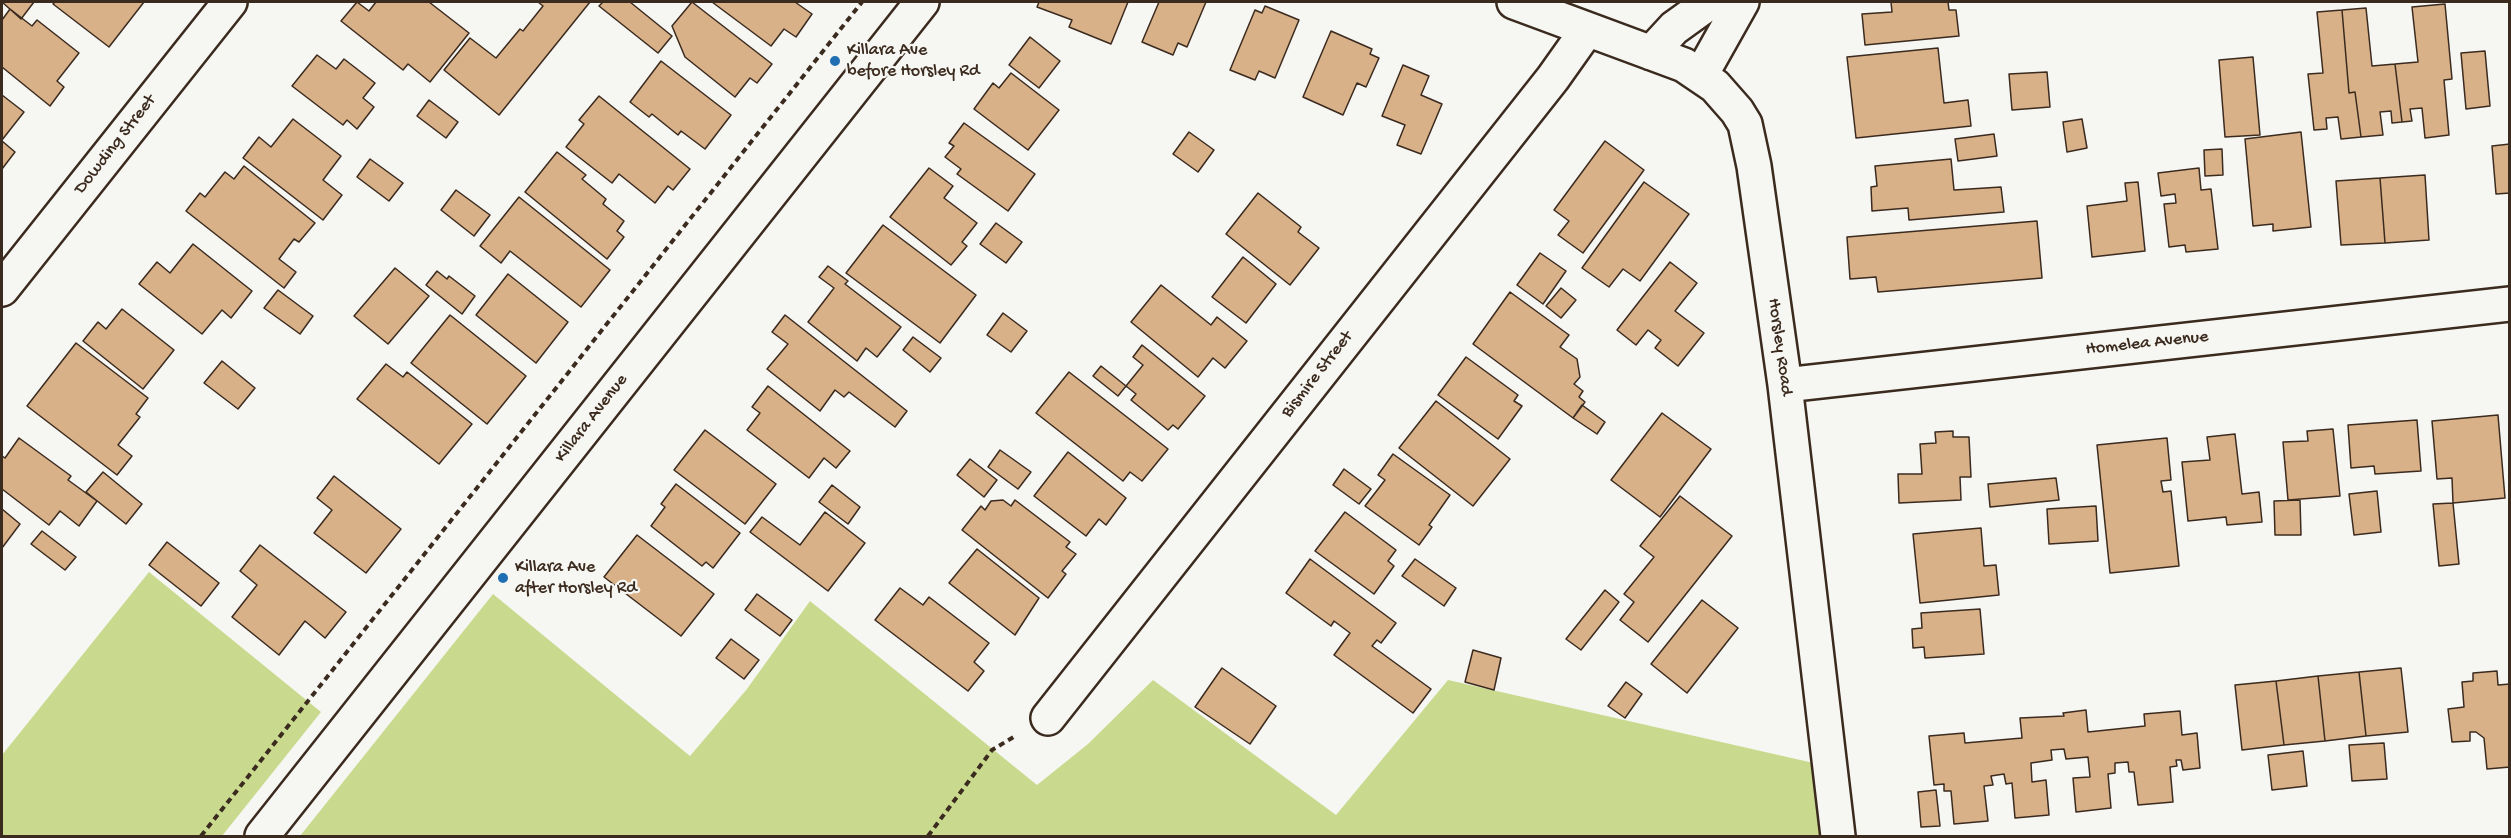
<!DOCTYPE html>
<style>
body{margin:0}
#map{position:relative;width:2511px;height:838px;overflow:hidden;background:#f6f6f2;font-family:"Gochi Hand",sans-serif}
canvas{display:block}
.frame{position:absolute;inset:0;border:3px solid #3b2a1e;pointer-events:none}
</style>
<div id="map">
<canvas width="2511" height="838"></canvas>
<div class="frame"></div>
</div>
<script>
const ctx = document.querySelector('canvas').getContext('2d');
ctx.lineJoin = 'round';
function fillPath(path, color) {
  ctx.fillStyle = color;
  ctx.fill(path, 'evenodd');
}
function strokePath(path, color, width, dash) {
  ctx.strokeStyle = color;
  ctx.lineWidth = width;
  ctx.lineCap = dash ? 'butt' : 'round';
  ctx.setLineDash(dash || []);
  ctx.stroke(path);
}
function label(font, color, halo, rows, align = 'center') {
  ctx.font = font + ' "Gochi Hand",sans-serif';
  ctx.lineWidth = 4.5;
  ctx.setLineDash([]);
  ctx.textBaseline = 'middle';
  ctx.strokeStyle = halo;
  ctx.fillStyle = color;
  for (const [text, x, y, turn = 0] of rows) {
    ctx.save();
    ctx.translate(x, y);
    ctx.rotate((+turn || 0) * Math.PI / 180);
    ctx.textAlign = isNaN(turn) ? turn : align;
    if (halo) ctx.strokeText(text, 0, 0);
    ctx.fillText(text, 0, 0);
    ctx.restore();
  }
}
const green = new Path2D(`
 M149,572l172,140 -99,124h-220v-81z
 M493,594l197,162 57,-67 63,-88 227,184 51,-41 65,-64 183,135 112,-135 370,84 4,72h-1522z`);
const building = new Path2D(`
 M2,2h32l-13,17z
 M55,2h89l-35,45 -56,-43z
 M357,2l12,9 7,-9h53l40,31 -39,49 -22,-18 -5,6 -62,-49z
 M538,2h52l-91,113 -55,-45 26,-32 26,20 24,-29 3,2 20,-25z
 M603,2h27l42,34 -14,17 -59,-47z
 M692,2l80,62 -15,19 -7,-5 -15,19 -50,-40 -13,-31z
 M712,2h83l17,12 -16,23 -12,-8 -13,17z
 M1039,2h89l-17,42 -42,-17 3,-7 -35,-13z
 M1159,2h47l-19,45 -9,-4 -5,12 -31,-13z
 M1891,2h57l1,8h7l3,26 -94,9 -3,-31 30,-2z
 M2445,4l7,75 -8,1 5,55 -24,3 -3,-30 -12,1 2,12 -10,1 -7,-58 23,-2 -6,-55z
 M1265,6l34,14 -24,58 -16,-7 -4,9 -25,-10 25,-60 7,3z
 M2366,8l6,58 23,-2 7,58 -10,1 -1,-12 -11,1 3,23 -22,2 -6,-45 -6,1 -7,-83z
 M10,9l22,17 5,-6 42,33 -22,28 7,6 -14,19 -48,-39v-47z
 M2342,10l7,83 6,-1 6,45 -20,2 -3,-22 -12,1 1,11 -13,1 -6,-56 15,-1 -6,-61z
 M1331,31l41,18 -2,5 9,4 -13,29 -9,-4 -14,32 -40,-18z
 M1030,37l30,24 -21,27 -30,-23z
 M1938,48l6,55 24,-3 3,26 -115,12 -9,-81z
 M2485,51l5,55 -24,3 -5,-56z
 M317,55l19,14 8,-10 31,24 -12,15 11,9 -17,22 -10,-9 -4,5 -51,-39z
 M2253,57l7,78 -35,2 -6,-77z
 M661,61l70,54 -26,34 -24,-18 -3,4 -26,-21 -3,3 -19,-15z
 M1403,65l26,11 -8,19 21,9 -21,50 -24,-9 8,-20 -23,-9z
 M2047,72l3,35 -38,3 -3,-36z
 M1011,73l48,37 -31,40 -54,-41 19,-26 6,5z
 M2,95l22,17 -22,28z
 M599,96l91,73 -17,21 -5,-4 -13,17 -36,-29 -7,9 -46,-36 18,-23 -5,-4z
 M429,100l29,22 -12,16 -29,-22z
 M293,119l48,37 -18,24 19,15 -19,25 -80,-62 16,-21 12,10z
 M2082,119l5,29 -20,4 -4,-30z
 M964,123l71,51 -27,37 -51,-37 4,-5 -16,-12 9,-11 -5,-3z
 M1189,132l25,18 -16,22 -25,-18z
 M2301,132l10,95 -38,4v-7l-20,2 -8,-87z
 M1994,134l3,22 -39,5 -3,-22z
 M2,141l13,11 -13,17z
 M1605,141l39,29 -61,83 -25,-18 11,-14 -15,-11z
 M2510,144v49l-14,1 -4,-48z
 M2222,149l1,26 -18,1 -1,-26z
 M557,152l29,23 -4,4 24,20 -3,5 21,17 -7,10 7,6 -17,22 -82,-67z
 M370,159l33,24 -14,18 -32,-24z
 M1951,159l3,31 47,-3 3,25 -95,8 -1,-12 -36,3 -1,-24 6,-1 -2,-20z
 M244,166l71,57 -16,19 -5,-3 -15,20 17,13 -12,16 -98,-77 14,-18 5,4 20,-25 9,7z
 M929,168l24,18 -9,12 33,25 -15,19 5,4 -16,19 -61,-48z
 M2199,168l2,22 10,-1 7,60 -32,3 -1,-7 -16,2 -5,-43 12,-1 -1,-9 -14,2 -3,-23z
 M2425,175l4,65 -44,3 -5,-65z
 M2380,178l5,65 -44,2 -5,-64z
 M1644,182l45,32 -49,67 -17,-12 -14,18 -27,-19z
 M2138,182l7,69 -53,6 -5,-51 40,-5 -2,-18z
 M456,190l34,25 -16,21 -33,-26z
 M1258,193l43,34 -3,5 21,16 -29,37 -64,-51z
 M519,197l91,73 -29,37 -71,-56 -9,12 -21,-17z
 M2037,221l5,57 -164,14 -2,-15 -26,2 -3,-42z
 M996,223l26,19 -16,21 -26,-19z
 M883,225l93,70 -36,48 -94,-70z
 M193,244l59,47 -21,27 -9,-8 -20,24 -63,-50 18,-22 13,11z
 M1540,253l26,18 -23,33 -26,-19z
 M1243,257l33,27 -30,39 -34,-26z
 M1670,262l27,21 -22,28 29,22 -26,33 -23,-18 6,-8 -13,-10 -12,15 -19,-15z
 M828,266l20,15 -3,3 56,43 -24,30 -11,-9 -9,13 -49,-39 26,-34 -15,-11z
 M395,268l34,28 -41,48 -34,-28z
 M437,271l10,8 2,-3 26,20 -13,18 -36,-29z
 M508,274l60,48 -32,41 -60,-48z
 M1161,285l50,40 6,-8 30,24 -22,27 -12,-10 -15,19 -67,-55z
 M1561,288l15,12 -15,18 -15,-12z
 M278,290l35,26 -13,18 -36,-26z
 M1510,292l59,43 -9,12 17,12 3,18 -6,7 9,7 -4,6 6,5 -12,16 -100,-74z
 M122,309l52,41 -31,39 -60,-48 15,-19 8,7z
 M1003,313l24,18 -16,21 -24,-17z
 M450,315l76,61 -39,48 -76,-61z
 M785,315l122,96 -12,16 -46,-35 -5,5 -9,-7 -15,21 -53,-42 21,-25 -16,-12z
 M913,337l28,21 -11,14 -27,-22z
 M76,343l72,55 -12,16 4,3 -22,28 14,11 -15,19 -90,-69z
 M1142,345l63,51 -27,33 -5,-4 -5,5 -37,-30 5,-6 -10,-8 17,-21 -10,-8z
 M1466,357l52,38 -4,6 8,5 -24,33 -60,-44z
 M222,361l33,27 -17,21 -34,-26z
 M386,364l17,13 4,-5 65,52 -33,40 -82,-65z
 M1101,366l25,20 -8,10 -25,-20z
 M1069,372l99,77 -26,32 -12,-9 -7,9 -87,-68z
 M768,386l82,65 -14,17 -12,-10 -15,20 -62,-48 13,-17 -8,-6z
 M1436,401l74,58 -37,47 -74,-58z
 M1582,405l23,17 -8,12 -24,-16z
 M1662,413l49,36 -51,68 -49,-37z
 M2498,415l7,83 -52,5 -1,-25 -15,1 -5,-58z
 M2417,420l4,51 -46,3 -1,-8 -23,2 -3,-43z
 M2333,429l7,67 -52,4 -5,-58 25,-1 -1,-10z
 M705,430l71,54 -31,40 -71,-54z
 M1953,431v6h16l2,40h-11l1,23 -62,3 -1,-29h24l-2,-30 16,-1 -1,-11z
 M2235,434l7,60 17,-2 3,30 -35,3 -1,-8 -38,4 -6,-59 28,-2 -3,-23z
 M19,438l52,38 -3,4 29,21 -18,25 -19,-15 -11,14 -47,-36v-33l3,2z
 M2167,438l4,42 -10,1 2,11 8,-1 8,75 -69,7 -13,-128z
 M1000,450l31,22 -13,17 -30,-22z
 M1068,452l58,46 -20,27 -7,-6 -13,17 -52,-40z
 M1393,454l57,41 -21,30 3,2 -13,18 -54,-39 20,-26 -7,-5z
 M970,459l27,21 -13,17 -27,-22z
 M1344,469l27,20 -12,15 -26,-19z
 M103,472l39,32 -16,20 -40,-32z
 M334,476l67,53 -35,44 -52,-40 18,-23 -15,-12z
 M2056,478l3,22 -69,7 -2,-23z
 M676,484l64,49 -27,35 -7,-6 -4,4 -51,-40 14,-19 -4,-3z
 M832,485l28,22 -12,17 -29,-22z
 M2377,491l4,41 -27,3 -5,-41z
 M1680,496l52,40 -84,106 -28,-22 14,-18 -10,-8 30,-37 -14,-11z
 M1003,500l8,6 4,-6 55,42 -4,5 10,7 -14,17 4,3 -18,24 -86,-68 19,-24 4,4 6,-9z
 M2300,500l1,35h-26l-1,-34z
 M2453,503l6,61 -20,2 -6,-62z
 M2096,506l2,35 -49,3 -2,-35z
 M2,509l18,15 -18,24z
 M825,512l40,31 -37,48 -78,-59 12,-15 38,28z
 M1345,512l51,38 -8,11 6,5 -20,28 -59,-43z
 M1981,528l3,38 12,-1 3,30 -79,8 -7,-69z
 M42,531l34,26 -11,13 -34,-26z
 M637,535l77,59 -33,42 -77,-59z
 M167,542l52,41 -18,23 -52,-41z
 M260,545l86,67 -21,26 -20,-17 -26,34 -47,-38 25,-32 -17,-14z
 M977,549l62,49 -24,37 -66,-52z
 M1310,559l86,64 -15,20 -4,-3 -5,6 59,43 -18,24 -79,-58 16,-22 -16,-12 -3,5 -45,-33z
 M1415,559l41,29 -12,18 -42,-30z
 M900,588l23,17 6,-8 60,46 -15,19 10,9 -16,20 -93,-71z
 M1605,590l14,12 -38,48 -15,-11z
 M757,594l35,26 -12,16 -35,-26z
 M1702,600l36,28 -51,65 -36,-29z
 M1980,609l4,45 -59,4 -1,-11 -11,1 -1,-19 10,-1 -1,-15z
 M731,639l28,21 -15,19 -28,-21z
 M1473,650l28,8 -7,32 -29,-8z
 M1222,668l54,38 -26,38 -55,-37z
 M2401,668l7,64 -42,4 -7,-64z
 M2497,671l1,14 12,-1v83l-23,2 -3,-31 -8,-6h-6v9l-18,1 -4,-33 16,-2 -2,-25 11,-1v-8z
 M2359,672l7,64 -41,5 -7,-65z
 M2318,676l7,65 -41,4 -8,-64z
 M2276,681l8,64 -42,5 -7,-65z
 M1626,682l16,12 -17,24 -17,-12z
 M2086,710l2,22 57,-6 -1,-12 36,-3 2,24 15,-2 3,35 -17,2 -2,-10h-5l1,6 -7,1 3,35 -35,3 -4,-33h-5l-1,-10 -13,1v10l-7,1 3,34 -35,4 -3,-34 17,-1 -2,-20 -22,2 -2,-10 -13,1 1,10 -21,3 1,19 14,-2 3,35 -34,3 -3,-35 -6,1 -2,-10 -13,2 2,9 -9,1 4,35 -34,3 -3,-33h-7v-7l-10,1 -5,-49 35,-3 1,10 57,-5 -2,-20 44,-2 -1,-3z
 M2384,743l3,36 -35,2 -3,-36z
 M2303,751l4,35 -35,4 -4,-35z
 M1936,790l4,36 -19,1 -3,-35z`);
const path = new Path2D(`
 M201,836l661,-834
 M928,836l64,-86 25,-15`);
const minor = new Path2D(`
 M1514,2l170,63 31,21 22,25 8,13 9,42 31,219 53,451
 M1651,53l23,-25 36,-26
 M1701,75l41,-73
 M2,289l228,-287
 M1785,385l725,-81
 M1048,718l505,-640 34,-48
 M262,836l660,-834`);
const markers = [
 [835,61,6,"#1f6fb2"],
 [503,578,6,"#1f6fb2"]
];
const poiNames = [
 ["Killara Ave",847,51],
 ["before Horsley Rd",847,72],
 ["Killara Ave",515,568],
 ["after Horsley Rd",515,589]
];
const streetNames = [
 ["Dowding Street",116,145,-52],
 ["Homelea Avenue",2147,344,-6],
 ["Horsley Road",1779,347,82],
 ["Bismire Street",1318,375,-52],
 ["Killara Avenue",592,419,-52]
];
fillPath(green, '#c9da8e');
fillPath(building, '#d8b189');
strokePath(building, '#3b2a1e', 1.5);
strokePath(minor, '#3b2a1e', 38);
strokePath(path, '#3b2a1e', 4, [6, 4.5]);
strokePath(minor, '#f6f6f2', 33);
for (const [x, y, r, color] of markers) {
  const dot = new Path2D();
  dot.arc(x, y, r, 0, 2 * Math.PI);
  ctx.fillStyle = color;
  ctx.fill(dot);
  strokePath(dot, '#f6f6f2', 2);
}
label('18px', '#3b2a1e', '#f6f6f2', poiNames, 'left');
label('18px', '#3b2a1e', '#f6f6f2', streetNames);
</script>
